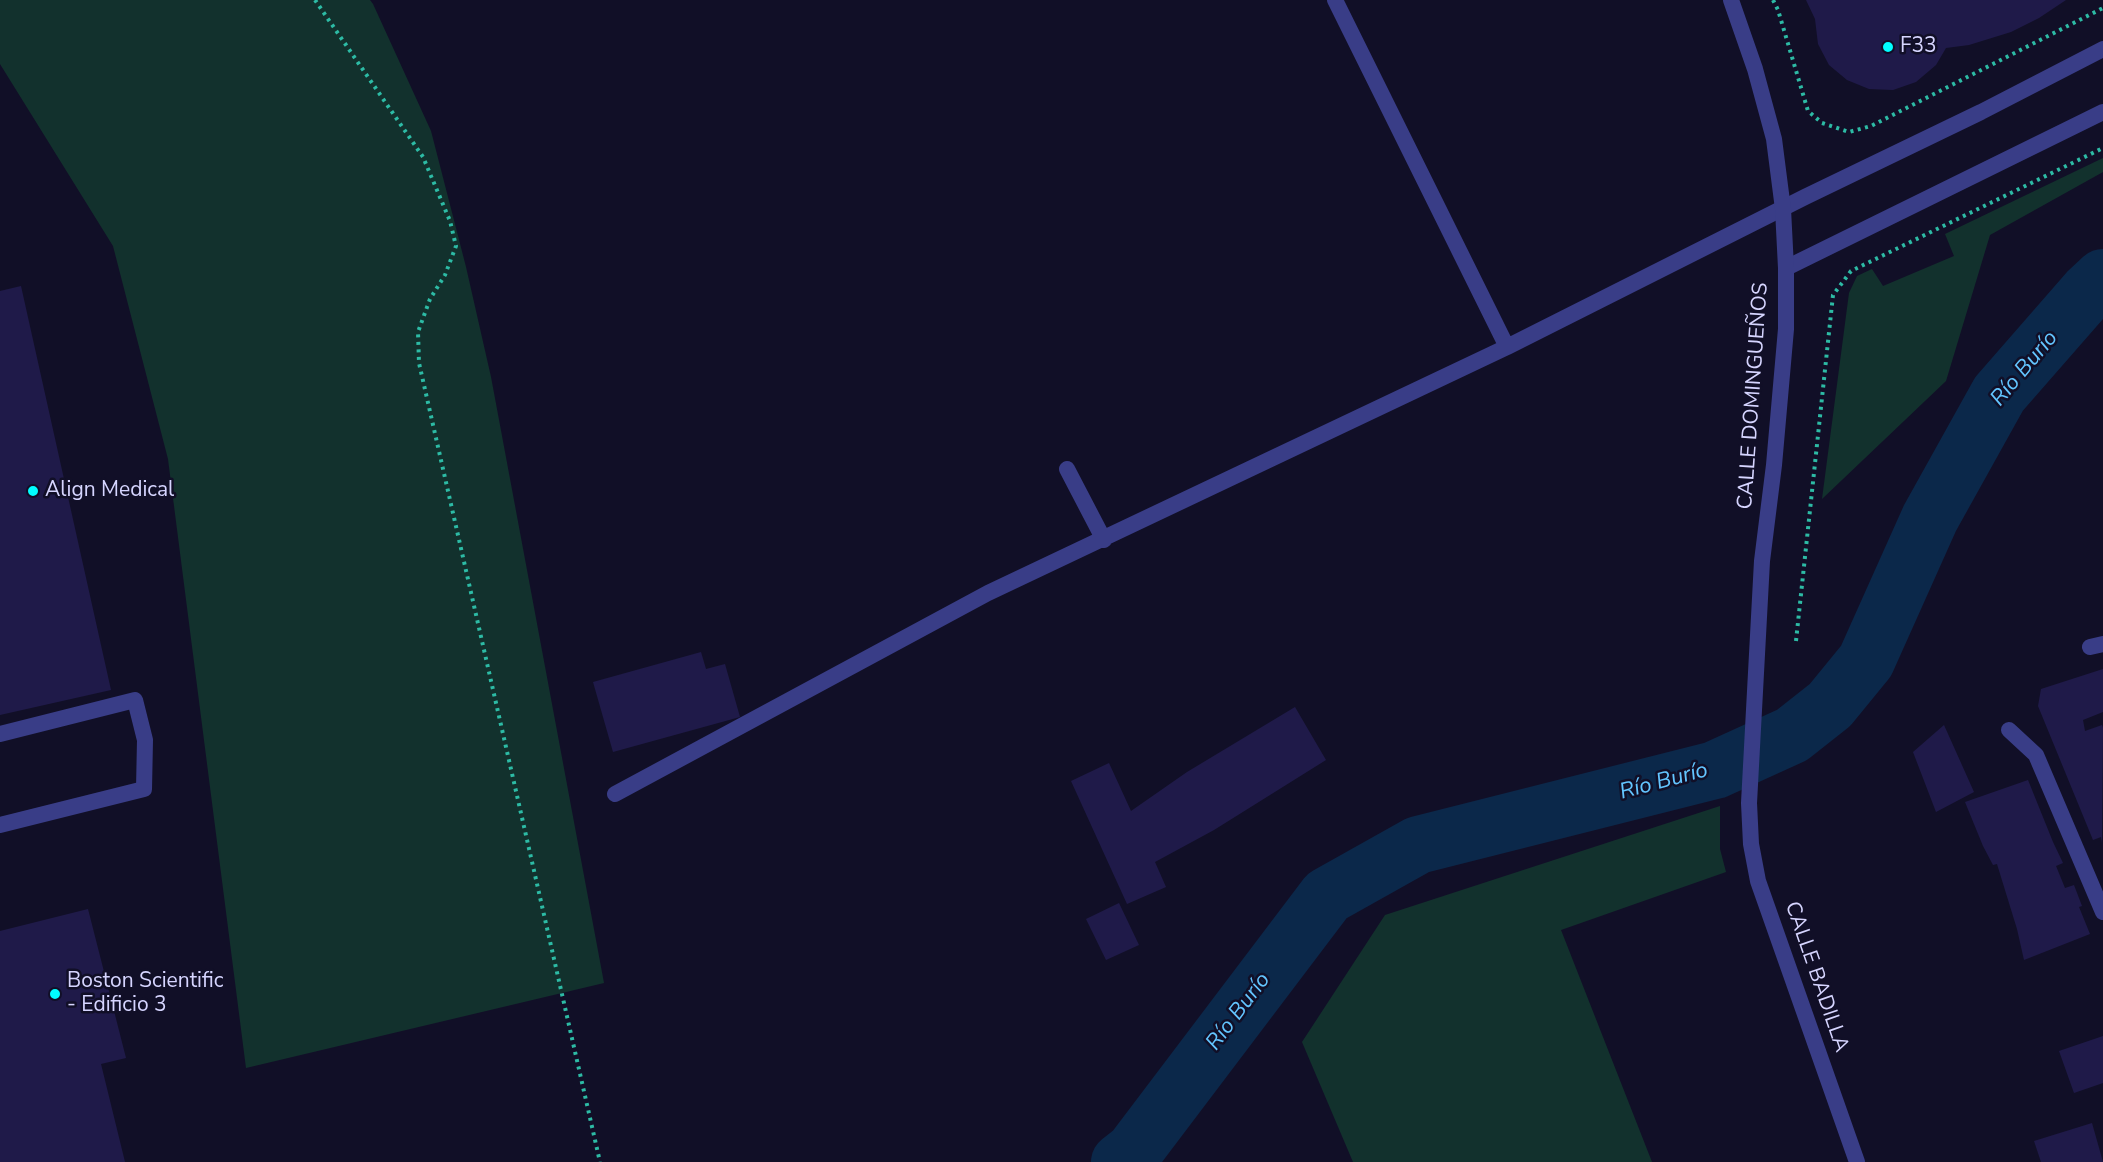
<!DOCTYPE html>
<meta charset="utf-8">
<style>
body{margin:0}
canvas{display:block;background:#110f27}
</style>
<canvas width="2103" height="1162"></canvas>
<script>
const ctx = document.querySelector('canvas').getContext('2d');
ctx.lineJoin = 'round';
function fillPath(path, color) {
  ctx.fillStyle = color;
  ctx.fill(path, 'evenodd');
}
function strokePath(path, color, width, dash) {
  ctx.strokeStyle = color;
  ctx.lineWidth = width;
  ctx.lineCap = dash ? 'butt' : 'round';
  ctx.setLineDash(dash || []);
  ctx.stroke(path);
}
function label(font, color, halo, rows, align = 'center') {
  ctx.font = font + ' "Nunito Sans",sans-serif';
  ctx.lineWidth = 5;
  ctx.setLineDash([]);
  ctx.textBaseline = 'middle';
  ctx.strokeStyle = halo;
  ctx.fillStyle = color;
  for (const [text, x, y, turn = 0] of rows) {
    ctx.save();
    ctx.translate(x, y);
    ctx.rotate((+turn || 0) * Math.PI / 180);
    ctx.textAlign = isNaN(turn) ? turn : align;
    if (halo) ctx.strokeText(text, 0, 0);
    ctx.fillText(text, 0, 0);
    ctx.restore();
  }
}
const green = new Path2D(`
 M0,0h370l3,4 58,127 35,136 25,110 113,606 -358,85 -78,-609 -55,-213 -113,-182z
 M2103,158v14l-113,63 -44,146 -124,118 27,-206 8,-17 15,-7 11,17 71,-30 -9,-22z
 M1720,806v43l6,23 -165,58 91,232h-299l-51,-120 83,-127z`);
const river = new Path2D(`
 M1120,1162l14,-11 193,-255 91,-51 297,-75 77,-35 38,-30 36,-44 64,-143 69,-124 89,-102 15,-14`);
const building = new Path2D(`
 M1806,0h260l-27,18 -28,14 -42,13 -23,3 -10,17 -20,17 -23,8 -24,-1 -22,-9 -18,-15 -11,-21 -3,-25z
 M21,286l90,404 -111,25v-424z
 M701,652l5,17 19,-5 15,53 -127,35 -20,-70z
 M2103,669v43l-20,8 2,11 17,-6 1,3 -1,115 -1,-6 -8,3 -55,-134 3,-17z
 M1295,707l31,53 -112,70 -59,32 11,25 -39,17 -56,-123 38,-18 22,48 56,-39z
 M1944,725l30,67 -38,20 -23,-60z
 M2028,780l25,62 10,21 -7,3 9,22 9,-3 8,21 -3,1 11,27 -66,26 -7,-31 -20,-65 -4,1 -10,-19 -18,-44z
 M1119,903l20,42 -33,15 -20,-41z
 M88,909l38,149 -25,6 24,98h-125v-231z
 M2103,1036v47l-29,10 -15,-42z
 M2092,1123l11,39h-62l-7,-21z`);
const path = new Path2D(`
 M315,0l108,157 27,64 6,25 -11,29 -15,24 -12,33 1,31 181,799
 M1773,0l5,10 30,101 14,12 27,9 22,-6 232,-118
 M1796,641l37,-346 18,-24 252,-123`);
const service = new Path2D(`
 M1335,0l172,347
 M1786,268l317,-156
 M1067,469l37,71
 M0,734l135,-34 10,40 -1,49 -144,36
 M615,794l373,-201 519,-246 298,-150 176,-85 122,-63`);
const minor = new Path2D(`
 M1731,0l24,69 19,70 9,70 3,59v61l-12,136 -12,96 -13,242 2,41 7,37 99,281
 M2090,647l13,-3
 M2009,730l27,25 67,157`);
const markers = [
 [1888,47,6,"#01fdff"],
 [33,491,6,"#01fdff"],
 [55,994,6,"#01fdff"]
];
const poiNames = [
 ["F33",1900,47],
 ["Align Medical",45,491],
 ["Boston Scientific",67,982],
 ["- Edificio 3",67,1006]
];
const streetNames = [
 ["CALLE DOMINGUEÑOS",1754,396,-86],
 ["CALLE BADILLA",1816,977,71]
];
const waterNames = [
 ["Río Burío",2025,369,-50],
 ["Río Burío",1664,782,-15],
 ["Río Burío",1239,1012,-53]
];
fillPath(green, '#12312d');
strokePath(river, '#0b284a', 58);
fillPath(building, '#1f1a49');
strokePath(path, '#2dbba5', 4, [3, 4.5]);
strokePath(service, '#393d87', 16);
strokePath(minor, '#393d87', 16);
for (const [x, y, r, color] of markers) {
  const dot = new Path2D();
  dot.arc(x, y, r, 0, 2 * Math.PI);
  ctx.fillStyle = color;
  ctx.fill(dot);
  strokePath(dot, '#110f27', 2);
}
label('21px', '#d6d5ff', '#110f27', poiNames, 'left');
label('21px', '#d6d5ff', '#110f27', streetNames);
label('italic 22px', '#63c5ff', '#110f27', waterNames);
</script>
